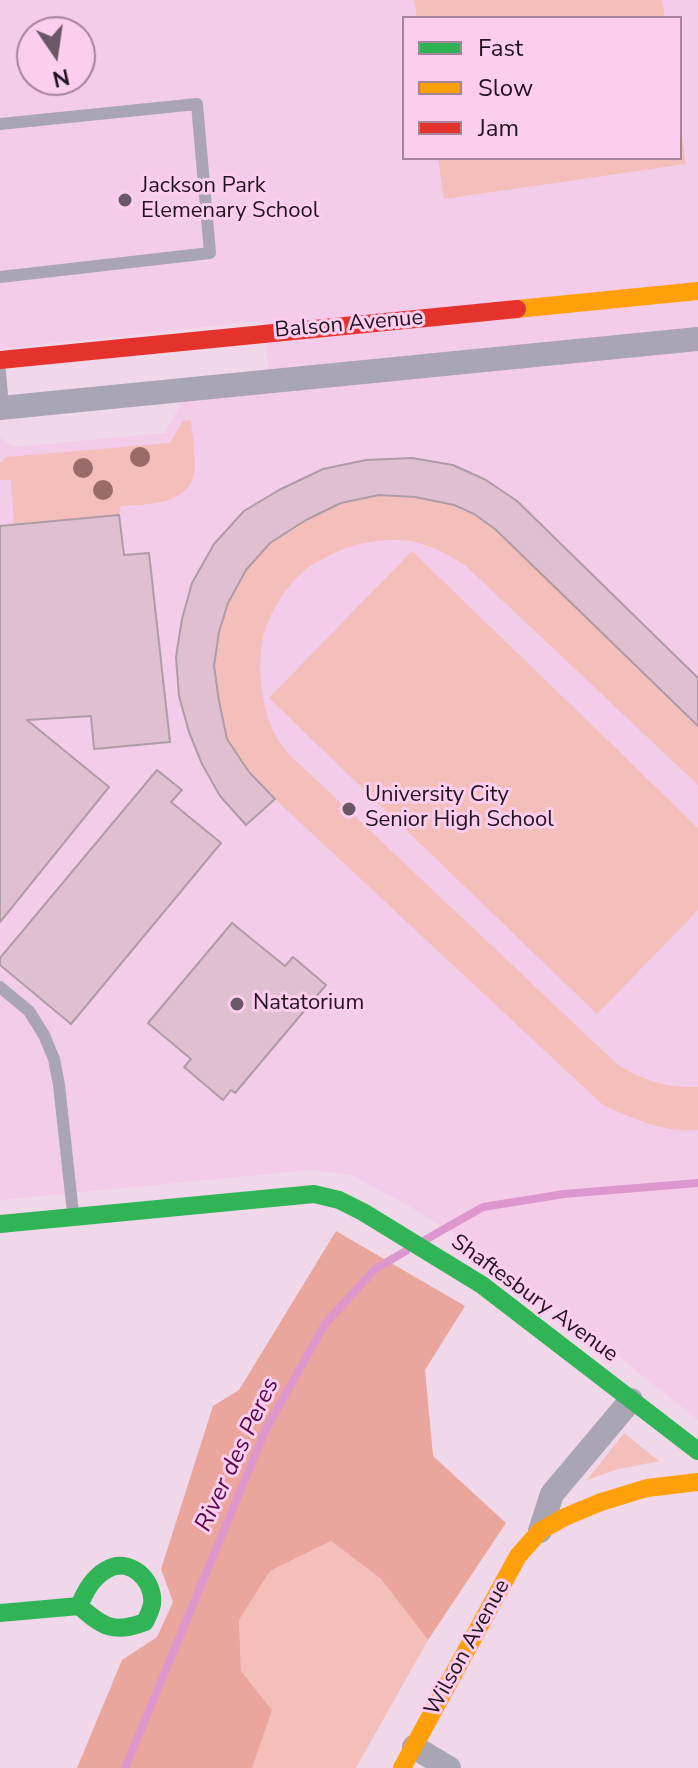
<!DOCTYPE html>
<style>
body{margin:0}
#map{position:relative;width:698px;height:1768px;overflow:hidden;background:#f0d8ea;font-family:"Nunito Sans",sans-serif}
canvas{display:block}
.legend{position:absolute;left:402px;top:16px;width:280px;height:144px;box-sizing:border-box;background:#fbceee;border:2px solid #a5839b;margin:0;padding:10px 14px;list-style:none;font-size:24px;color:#23131f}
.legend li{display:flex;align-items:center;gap:16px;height:40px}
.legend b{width:40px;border:2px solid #a5839b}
.north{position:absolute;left:16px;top:16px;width:80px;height:80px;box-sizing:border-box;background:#fbceee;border:2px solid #a5839b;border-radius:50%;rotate:167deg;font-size:22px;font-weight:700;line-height:32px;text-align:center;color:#23131f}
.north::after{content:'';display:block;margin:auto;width:28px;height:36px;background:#6b5866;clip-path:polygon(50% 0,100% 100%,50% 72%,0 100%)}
</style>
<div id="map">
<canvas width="698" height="1768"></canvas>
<ul class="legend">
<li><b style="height:10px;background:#30b455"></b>Fast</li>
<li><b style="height:10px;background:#ff9f0a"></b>Slow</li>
<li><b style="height:10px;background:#e5322d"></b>Jam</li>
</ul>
<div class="north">N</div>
</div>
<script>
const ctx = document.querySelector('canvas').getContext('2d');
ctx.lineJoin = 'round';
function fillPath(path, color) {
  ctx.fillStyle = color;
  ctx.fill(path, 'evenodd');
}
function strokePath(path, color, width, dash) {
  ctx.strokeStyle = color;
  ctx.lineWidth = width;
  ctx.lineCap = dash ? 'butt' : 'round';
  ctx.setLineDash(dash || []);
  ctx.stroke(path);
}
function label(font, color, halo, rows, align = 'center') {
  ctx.font = font + ' "Nunito Sans",sans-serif';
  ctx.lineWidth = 6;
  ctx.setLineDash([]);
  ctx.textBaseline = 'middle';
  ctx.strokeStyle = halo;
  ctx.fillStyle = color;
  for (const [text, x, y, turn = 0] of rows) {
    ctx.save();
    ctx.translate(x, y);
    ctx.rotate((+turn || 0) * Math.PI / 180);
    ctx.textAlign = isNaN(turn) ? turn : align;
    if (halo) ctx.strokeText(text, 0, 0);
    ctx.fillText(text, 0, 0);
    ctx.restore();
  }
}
const built = new Path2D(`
 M0,0h698v1420l-211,-167 -82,-49 -54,-29 -40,-5 -311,30v-763l14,10 151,-14 17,-32 89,-9 -8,-71 -263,28zM404,18h276v140h-276zM32,32h48v48h-48z`);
const green = new Path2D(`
 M414,0h248l3,18h-248z
 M680,122l6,42 -242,35 -6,-41h242z
 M191,420c1,15 4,30 4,45 -1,40 -45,39 -74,41l-2,9 -105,10 -3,-45h-11v-17l6,-6 164,-14 13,-22z
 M379,495c49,3 75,5 116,34l203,197v59l-232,-219c-14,-9 -27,-17 -44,-22 -24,-8 -54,-4 -78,5 -12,5 -27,12 -38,20 -21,17 -39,47 -44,73 -5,28 0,71 15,96 4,7 10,13 15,19l326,308c27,16 48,23 80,22v43c-34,3 -64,-11 -95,-25l-328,-306 -26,-27 -22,-33 -8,-38 -5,-35 5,-34 9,-29 18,-33 24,-27 36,-23 35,-17z
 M412,551l286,277v82l-101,104 -328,-316z
 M624,1433l35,28 -44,9 -28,10z
 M331,1541l50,38 47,61 -72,128h-104l20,-58 -31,-39 -2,-51 31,-49z`);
const forest = new Path2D(`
 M336,1231l129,75 -40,64 8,86 73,67 -78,117 -47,-61 -50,-38 -61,30 -31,49 2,51 31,39 -20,58h-175l45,-108 35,-23 16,-35 -12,-33 52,-163 26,-16z`);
const stream = new Path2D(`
 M425,1240l58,-33 81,-13 134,-11
 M125,1768l141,-339 59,-105 50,-55 31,-18`);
const building = new Path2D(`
 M412,458l41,7 33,15 31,21 181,177v48l-203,-197 -21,-15 -20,-9 -39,-8 -36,-2 -38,8 -35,17 -36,23 -24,27 -18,33 -9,29 -5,34 5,35 8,38 22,33 26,27 -29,26 -26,-29 -18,-32 -13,-32 -10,-36 -3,-39 6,-38 10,-36 22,-39 30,-33 35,-21 44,-21 43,-9z
 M119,515l5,40 25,-2 21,189 -76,7 -3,-33 -64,4 82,67 -109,135v-396z
 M157,770l25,20 -11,12 50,41 -150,181 -71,-59v-7z
 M232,923l53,43 8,-9 33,28 -91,108 -4,-3 -8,10 -39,-33 7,-8 -43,-36z`);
const lane = new Path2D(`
 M0,124l197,-20 13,149 -210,24
 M0,371l3,37
 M0,987l29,24 15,24 10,24 5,26 14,128`);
const street = new Path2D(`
 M0,408l698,-69
 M540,1531l12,-37 79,-94
 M414,1747l35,21`);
const fast = new Path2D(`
 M0,1224l314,-30 25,6 24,12 119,73 216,166
 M0,1613l79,-7c24,21 35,28 66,16 3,-6 6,-12 7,-18 3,-25 -24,-48 -46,-34 -14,8 -21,22 -27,36`);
const slow = new Path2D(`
 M517,309l181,-18
 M402,1768l116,-212 22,-25 25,-14 36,-15 46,-14 51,-6`);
const jam = new Path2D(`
 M0,360l517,-51`);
const trees = [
 [140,457],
 [83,468],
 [103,490]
];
const markers = [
 [125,200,8,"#6b5866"],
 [349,809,8,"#6b5866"],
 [237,1004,8,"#6b5866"]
];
const poiNames = [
 ["Jackson Park",141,187],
 ["Elemenary School",141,212],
 ["University City",365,796],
 ["Senior High School",365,821],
 ["Natatorium",253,1004]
];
const streetNames = [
 ["Balson Avenue",349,325,-5],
 ["Shaftesbury Avenue",534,1299,36],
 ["Wilson Avenue",468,1648,-61]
];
const waterNames = [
 ["River des Peres",238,1455,-65]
];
fillPath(built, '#f3cce9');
fillPath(green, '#f4bfbb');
fillPath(forest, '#eaa59c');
strokePath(stream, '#dd97cc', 8);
fillPath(building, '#e0bfd0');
strokePath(building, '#af9ba6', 2);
strokePath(lane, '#aaa5b4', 12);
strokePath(street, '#aaa5b4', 24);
strokePath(fast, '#30b455', 18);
strokePath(slow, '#ff9f0a', 18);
strokePath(jam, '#e5322d', 18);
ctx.fillStyle = '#9a6b69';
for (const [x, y] of trees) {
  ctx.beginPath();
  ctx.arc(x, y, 10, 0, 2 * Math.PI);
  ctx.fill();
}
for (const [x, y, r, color] of markers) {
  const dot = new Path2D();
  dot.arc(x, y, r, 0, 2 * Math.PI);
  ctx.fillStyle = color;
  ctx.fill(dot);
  strokePath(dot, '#fbceee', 3);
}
label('22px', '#23131f', '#fbceee', poiNames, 'left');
label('22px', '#23131f', '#fbceee', streetNames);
label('italic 24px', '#59044b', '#fbceee', waterNames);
</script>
